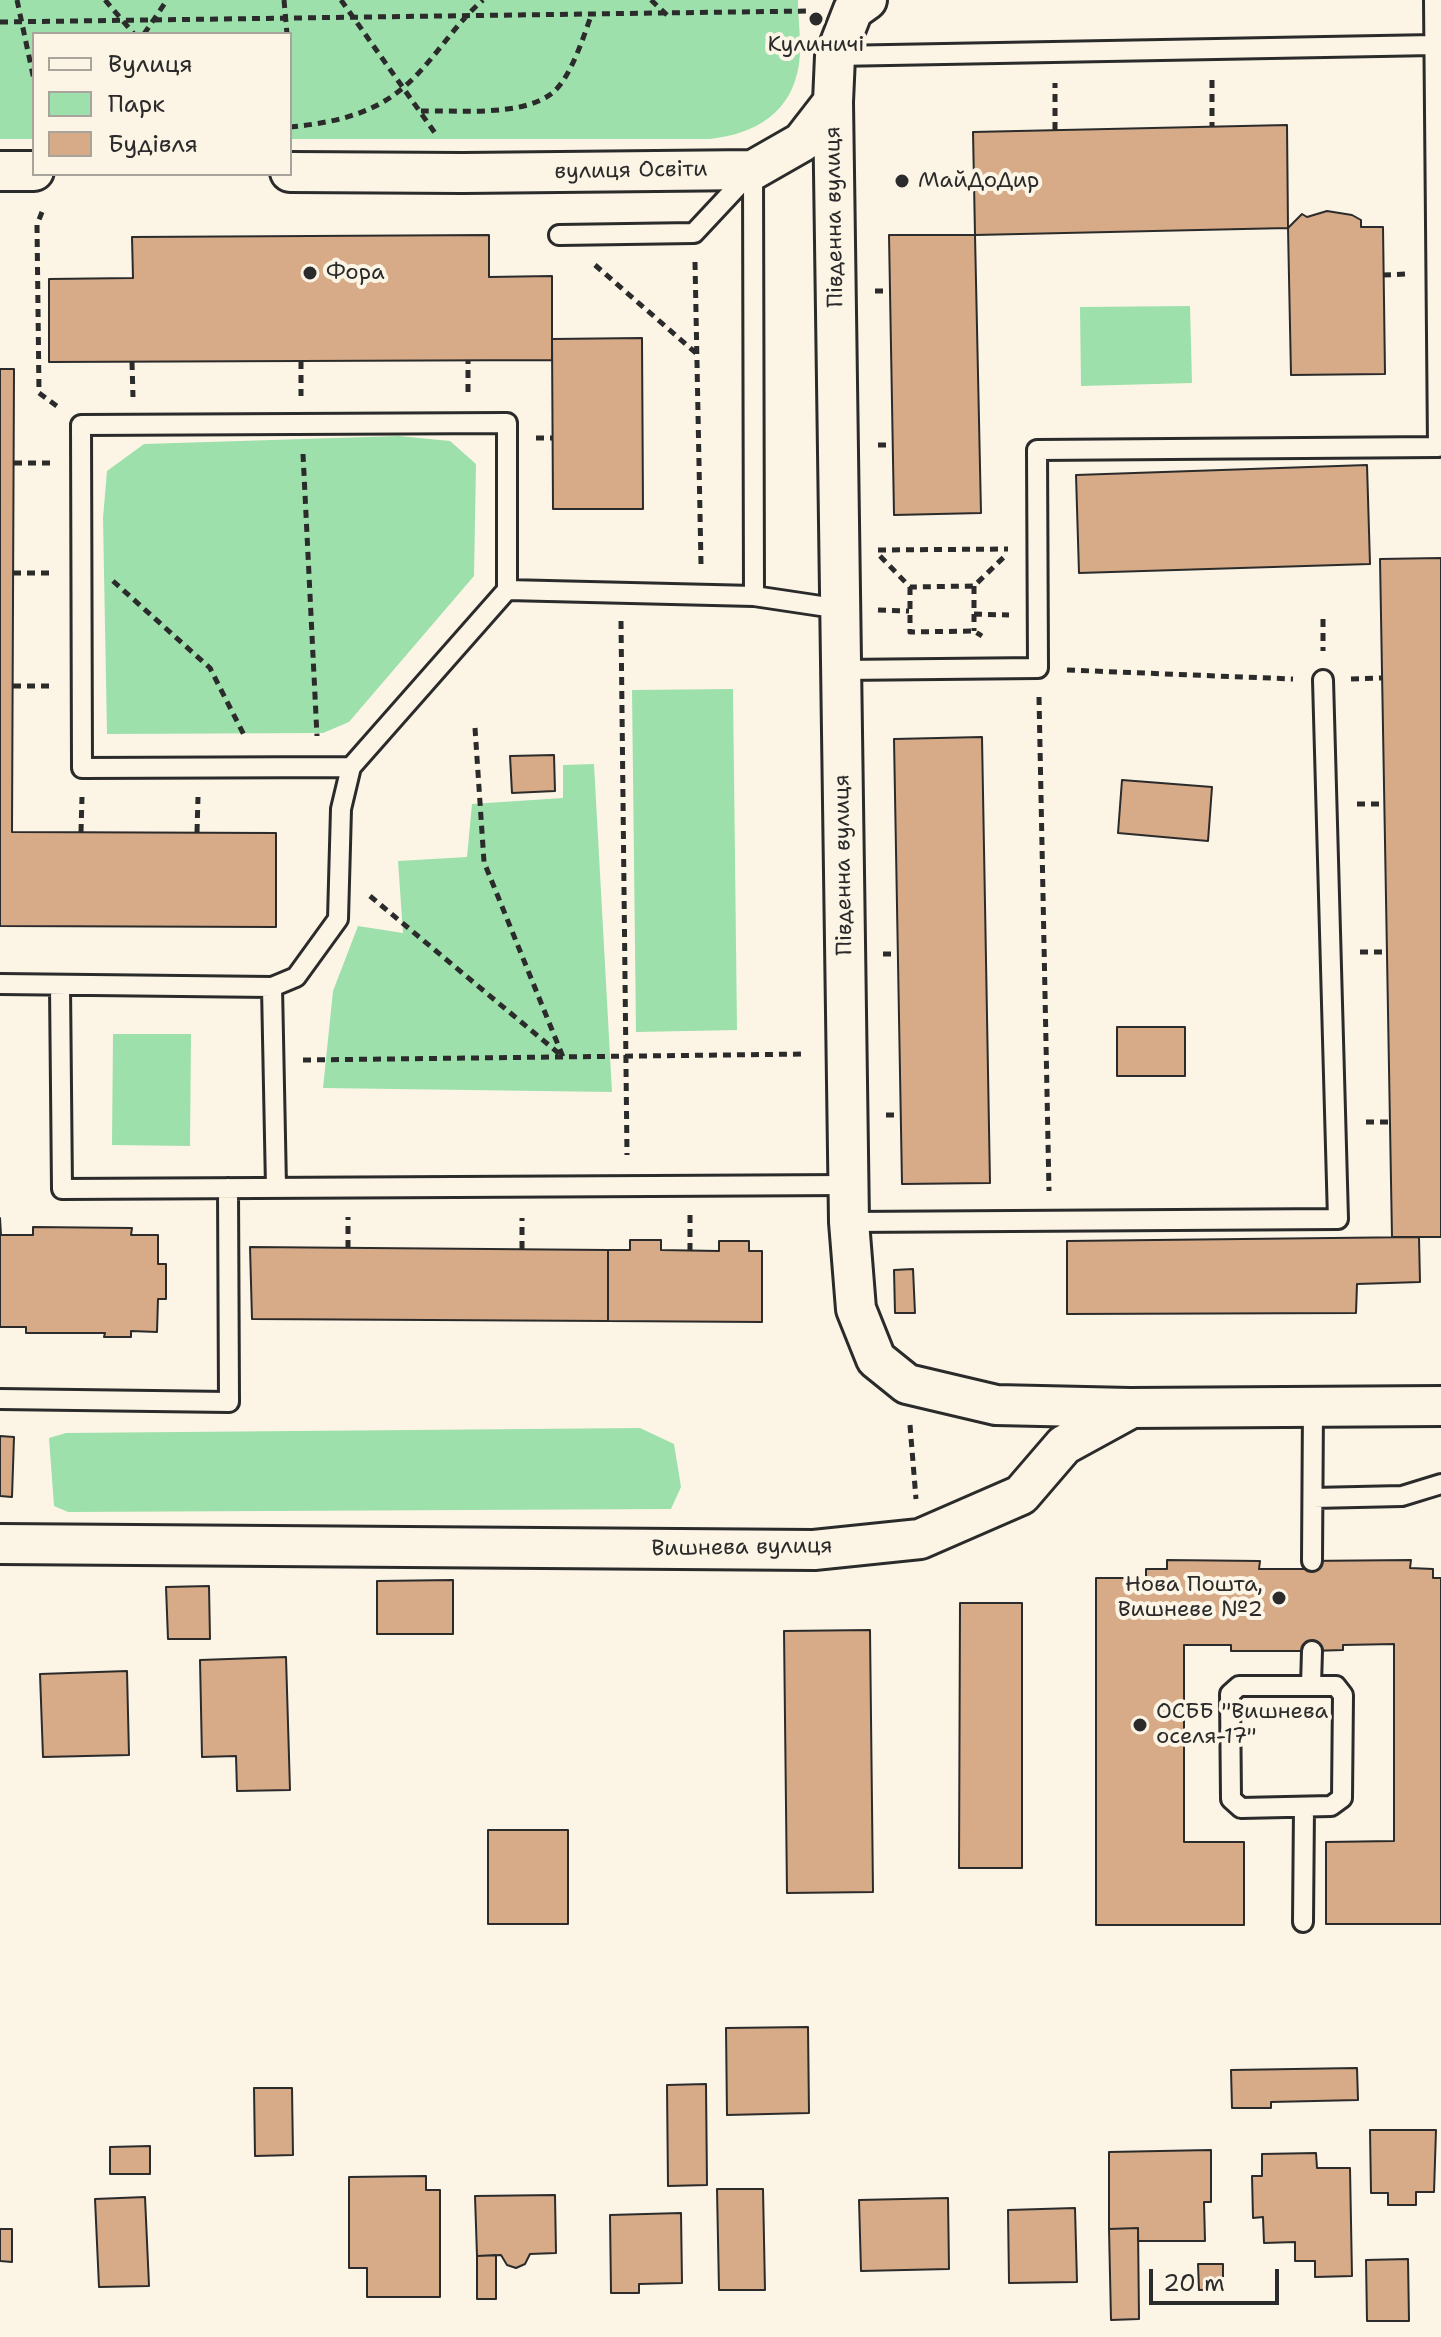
<!DOCTYPE html>
<meta charset="utf-8">
<style>
body{margin:0}
#map{position:relative;width:1441px;height:2337px;overflow:hidden;background:#fcf5e5;font-family:"Shantell Sans",sans-serif}
canvas{display:block}
.legend{position:absolute;left:32px;top:32px;width:260px;height:144px;box-sizing:border-box;background:#fcf5e5;border:2px solid #a8a49b;margin:0;padding:10px 14px;list-style:none;font-size:24px;color:#2b2b2b}
.legend li{display:flex;align-items:center;gap:16px;height:40px}
.legend b{width:40px;border:2px solid #a8a49b}
.scale{position:absolute;left:1149px;top:2269px;width:130px;height:36px;box-sizing:border-box;border:4px solid #2b2b2b;border-top:0;padding-left:10px;font-size:24px;line-height:28px;white-space:nowrap;color:#2b2b2b;-webkit-text-stroke:6px #fcf5e5;paint-order:stroke}
</style>
<div id="map">
<canvas width="1441" height="2337"></canvas>
<ul class="legend">
<li><b style="height:10px;background:#fcf5e5"></b>Вулиця</li>
<li><b style="height:22px;background:#9de0ab"></b>Парк</li>
<li><b style="height:22px;background:#d7ab88"></b>Будівля</li>
</ul>
<div class="scale">20 m</div>
</div>
<script>
const ctx = document.querySelector('canvas').getContext('2d');
ctx.lineJoin = 'round';
function fillPath(path, color) {
  ctx.fillStyle = color;
  ctx.fill(path, 'evenodd');
}
function strokePath(path, color, width, dash) {
  ctx.strokeStyle = color;
  ctx.lineWidth = width;
  ctx.lineCap = dash ? 'butt' : 'round';
  ctx.setLineDash(dash || []);
  ctx.stroke(path);
}
function label(font, color, halo, rows, align = 'center') {
  ctx.font = font + ' "Shantell Sans",sans-serif';
  ctx.lineWidth = 8;
  ctx.setLineDash([]);
  ctx.textBaseline = 'middle';
  ctx.strokeStyle = halo;
  ctx.fillStyle = color;
  for (const [text, x, y, turn = 0] of rows) {
    ctx.save();
    ctx.translate(x, y);
    ctx.rotate((+turn || 0) * Math.PI / 180);
    ctx.textAlign = isNaN(turn) ? turn : align;
    if (halo) ctx.strokeText(text, 0, 0);
    ctx.fillText(text, 0, 0);
    ctx.restore();
  }
}
const green = new Path2D(`
 M0,0h798c0,21 4,43 1,64 -7,49 -44,70 -89,75h-420v-105h-256v105h-34z
 M1190,306l2,77 -111,3 -1,-79z
 M399,436l51,5 26,23 -2,112 -125,146 -26,11 -216,1 -4,-216 4,-47 37,-27z
 M733,689l4,341 -101,2 -4,-342z
 M594,764l18,328 -289,-4 10,-97 25,-65 45,7 -5,-72 69,-4 5,-53 91,-6v-33z
 M113,1034h78l-1,112 -78,-1z
 M640,1428l34,16 7,43 -10,22 -603,3 -14,-6 -5,-68 17,-5z`);
const building = new Path2D(`
 M1287,125l1,103 -313,7 -2,-103z
 M1327,211l25,4 9,5v7h22l2,147 -94,1 -3,-147 14,-14 5,3z
 M489,235v42l63,-1v84l-503,2v-83l84,-1 -1,-41z
 M889,235h86l6,278 -87,2z
 M642,338l1,171h-90l-1,-170z
 M0,369h14l-2,463 264,1v94l-276,-1z
 M1367,465l3,99 -291,9 -3,-98z
 M1441,558v679h-49l-12,-678z
 M982,737l8,446 -88,1 -8,-445z
 M554,755l1,36 -43,2 -2,-37z
 M1122,780l90,7 -4,54 -90,-8z
 M1117,1027h68v49h-68z
 M0,1218l1,17h32v-8l99,1 -1,7h27v29h8v35h-8l-1,33 -26,-1v6h-27l1,-4h-79v-6h-26z
 M1419,1237l1,45 -63,2 -1,29 -289,1v-73z
 M630,1240h31v10l58,1v-10h30v10h13v71l-154,-1v-71h22z
 M250,1247l358,3v71l-356,-2z
 M913,1269l2,44h-20l-1,-43z
 M0,1436l14,1 -2,60 -12,-1z
 M1167,1560l93,1 -1,8h45v-8l107,-1 -1,8 23,1v9h8v346h-115v-82l68,-1v-197l-51,1v5l-31,1h-81v-6h-47v197h60v83h-148v-347h50v-9h21z
 M453,1580v54h-76v-53z
 M209,1586l1,53h-42l-2,-52z
 M960,1603h62v265h-63z
 M870,1630l3,262 -86,1 -3,-262z
 M286,1657l4,133 -53,1 -1,-35 -34,1 -2,-97z
 M127,1671l2,84 -86,2 -3,-83z
 M488,1830h80v94h-80z
 M808,2027l1,86 -82,2 -1,-87z
 M1357,2068l1,32 -87,2v6h-39l-1,-38z
 M706,2084l1,101 -39,1 -1,-101z
 M254,2088h38l1,67 -38,1z
 M1370,2130h66l-2,62h-18v13h-28v-12h-17z
 M150,2146v28h-40v-27z
 M1211,2150v52h-7l1,39h-67v-13l-29,1v-77z
 M1316,2153l1,15h33l2,108 -37,1v-16h-20v-19l-31,1 -1,-26 -10,1 -1,-42h10v-22z
 M426,2176v14h14v107h-73v-29h-18v-91z
 M717,2189h46l2,101h-46z
 M555,2195l1,58 -26,1 -5,10 -9,4 -9,-3 -6,-10 -24,1 -2,-60z
 M145,2197l4,89 -50,1 -4,-88z
 M948,2198l1,71 -88,2 -2,-71z
 M1075,2208l2,74 -68,1 -1,-73z
 M681,2213l1,70 -43,1v9h-28l-1,-78z
 M1138,2228l1,91 -28,1 -2,-91z
 M0,2229h12v33l-12,-1z
 M496,2255v44h-19v-43z
 M1408,2259l1,62h-42l-1,-61z
 M1198,2264h25v25l-24,1z`);
const path = new Path2D(`
 M17,0l17,80
 M105,0l29,34
 M284,0l3,34
 M341,0l94,133
 M651,0l16,15
 M0,22l808,-11
 M144,34l23,-34
 M1212,80v47
 M421,111c37,-1 99,6 130,-17 19,-14 32,-56 40,-78
 M290,127c41,-4 82,-12 114,-40 30,-26 49,-61 79,-87
 M1055,130v-47
 M42,212l-5,13 2,168 19,14
 M695,262l6,302
 M595,265l101,88
 M1383,275l23,-1
 M875,291h15
 M301,361v35
 M132,362l1,35
 M468,392v-31
 M536,438h17
 M878,445h15
 M303,454l14,282
 M14,463h39
 M878,550l130,-1
 M880,556l30,31 64,-1 31,-30
 M13,573h39
 M113,581l97,87 34,67
 M974,586v45
 M910,587v45l64,-1 8,5
 M878,610l31,1
 M974,614l35,1
 M1323,619v32
 M621,621l6,534
 M1067,670l226,9
 M1351,679l31,-1
 M13,686h39
 M1039,697l10,494
 M475,728l9,134 79,195
 M1357,804h27
 M81,832l1,-35
 M197,832l1,-35
 M370,896l192,160
 M1360,952h27
 M883,954h15
 M303,1060l502,-6
 M886,1115h15
 M1366,1122h23
 M690,1215v35
 M348,1248v-31
 M522,1249v-31
 M910,1425l6,74`);
const lane = new Path2D(`
 M835,56l599,-11
 M559,235l135,-2 57,-61
 M754,596l87,13
 M841,670l197,-2 -1,-218 401,-3 -4,-447
 M351,767l-269,1 -1,-343 426,-2v167
 M0,984l272,3 24,-10 42,-58 3,-110 10,-42 156,-177 247,6 -1,-426
 M60,986l2,203 786,-4
 M272,987l4,200
 M849,1222l489,-3 -15,-539
 M0,1399l229,3 -1,-214
 M1313,1498l89,-2 39,-12
 M1312,1561l1,-154
 M1311,1685l1,-34
 M1239,1686h97l7,9 -1,103 -11,8 -90,2 -10,-9 -1,-105z
 M1303,1922l1,-115`);
const street = new Path2D(`
 M833,102l16,1120 7,87 20,50 31,25 89,21 134,3 311,-2
 M0,171h34
 M290,172l173,1 290,-3 49,-28 31,-40 2,-46 18,-46 14,-10
 M0,1544l814,6 106,-11 101,-44 43,-50 64,-35`);
const markers = [
 [816,19,8,"#2b2b2b"],
 [902,181,8,"#2b2b2b"],
 [310,273,8,"#2b2b2b"],
 [1279,1598,8,"#2b2b2b"],
 [1140,1725,8,"#2b2b2b"]
];
const poiNames = [
 ["Кулиничі",816,45,"center"],
 ["МайДоДир",918,181],
 ["Фора",326,273],
 ["Нова Пошта,",1263,1585,"right"],
 ["Вишневе №2",1263,1610,"right"],
 ["ОСББ \"Вишнева",1156,1712],
 ["оселя-17\"",1156,1737]
];
const streetNames = [
 ["вулиця Освіти",631,171,-1],
 ["Південна вулиця",835,217,-91],
 ["Південна вулиця",844,865,-91],
 ["Вишнева вулиця",742,1548,-1]
];
fillPath(green, '#9de0ab');
fillPath(building, '#d7ab88');
strokePath(building, '#2b2b2b', 2);
strokePath(lane, '#2b2b2b', 24);
strokePath(street, '#2b2b2b', 44);
strokePath(path, '#2b2b2b', 5, [8, 6]);
strokePath(lane, '#fcf5e5', 18);
strokePath(street, '#fcf5e5', 38);
for (const [x, y, r, color] of markers) {
  const dot = new Path2D();
  dot.arc(x, y, r, 0, 2 * Math.PI);
  ctx.fillStyle = color;
  ctx.fill(dot);
  strokePath(dot, '#fcf5e5', 3);
}
label('22px', '#2b2b2b', '#fcf5e5', poiNames, 'left');
label('22px', '#2b2b2b', '#fcf5e5', streetNames);
</script>
